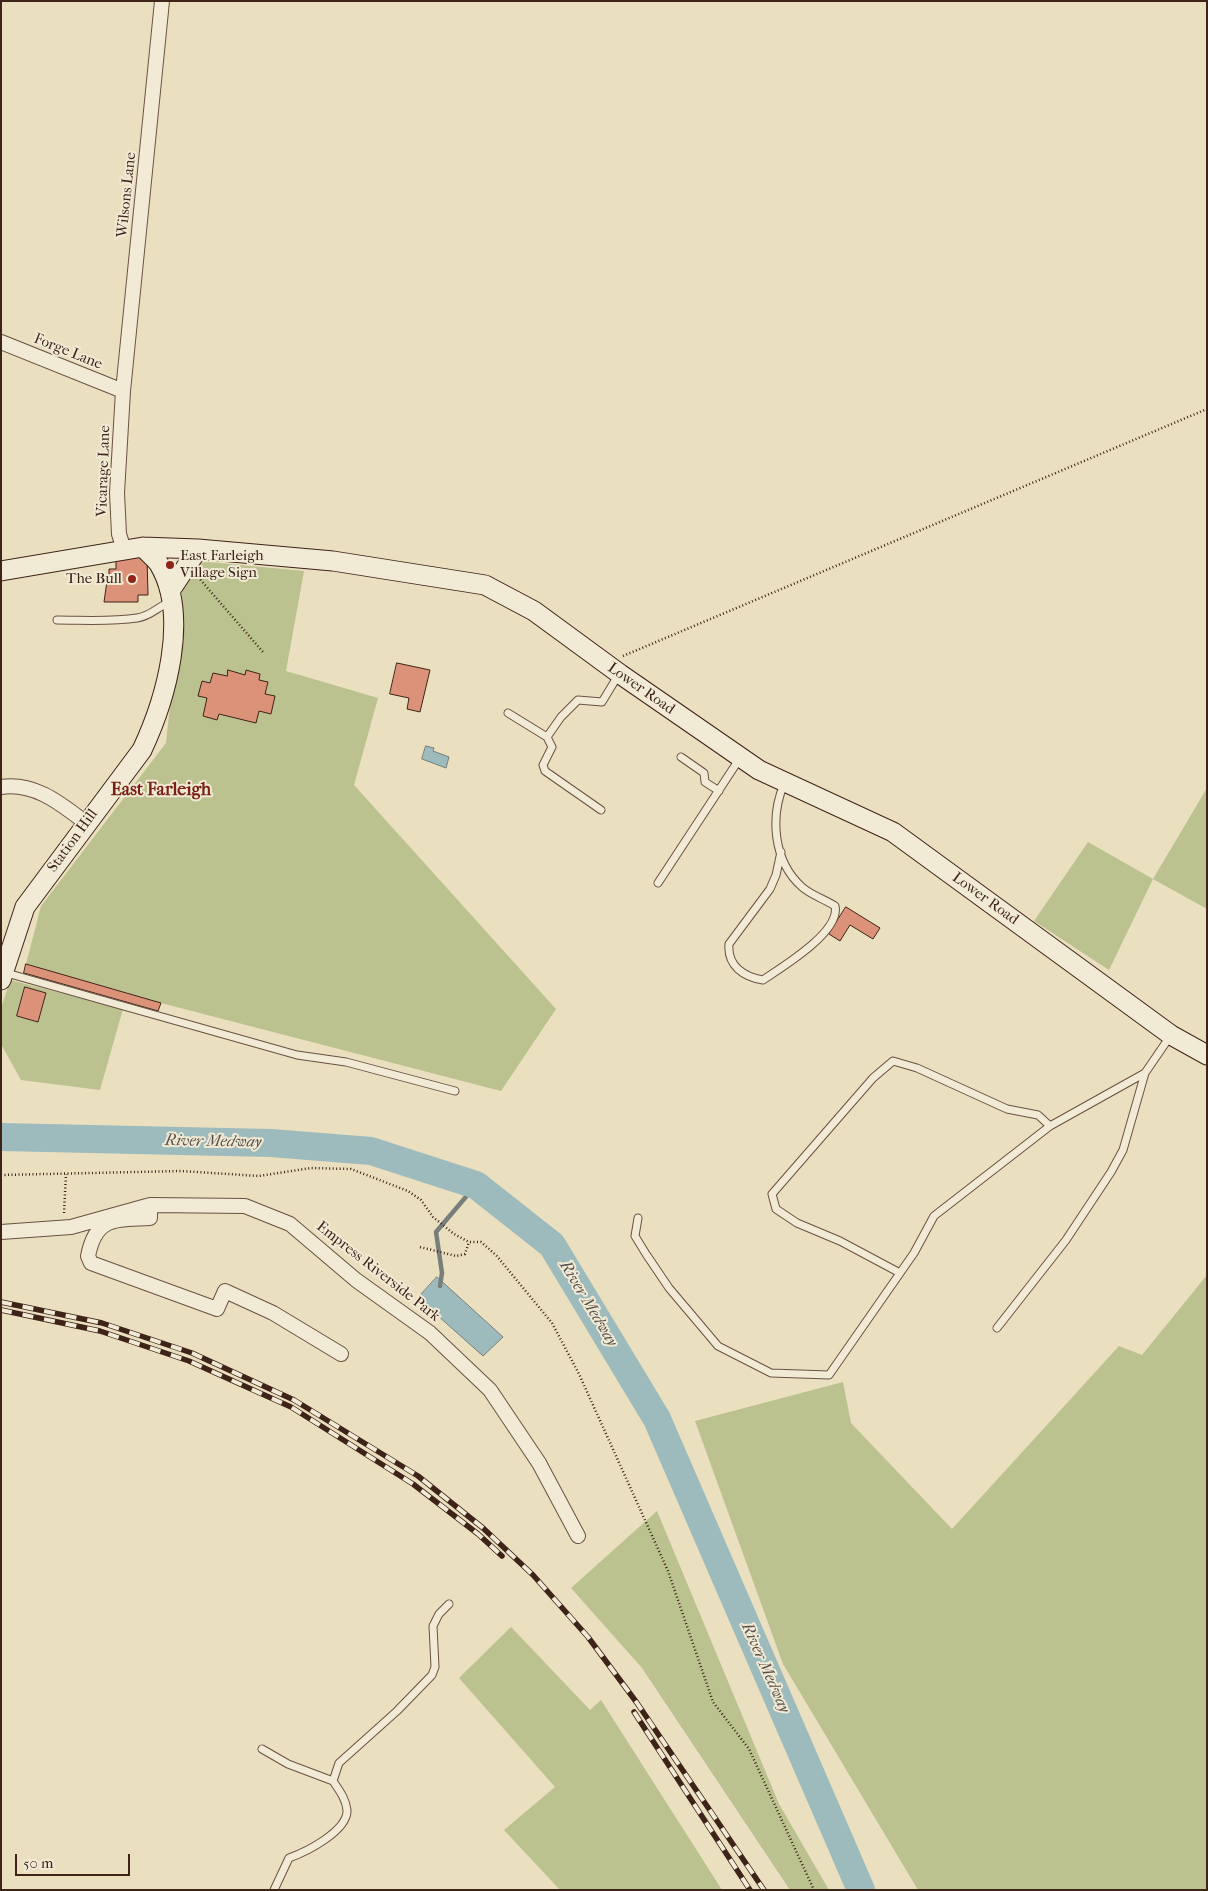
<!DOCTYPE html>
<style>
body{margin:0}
#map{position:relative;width:1208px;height:1891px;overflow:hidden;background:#eadfbf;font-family:"IM FELL French Canon",serif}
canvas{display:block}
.frame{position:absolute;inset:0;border:2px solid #3e2318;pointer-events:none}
.scale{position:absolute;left:15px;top:1854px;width:115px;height:22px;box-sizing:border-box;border:2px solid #3e2318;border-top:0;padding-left:6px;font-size:15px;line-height:18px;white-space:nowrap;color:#3e2318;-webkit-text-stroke:4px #f1ead5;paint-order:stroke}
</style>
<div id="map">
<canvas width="1208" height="1891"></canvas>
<div class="frame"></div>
<div class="scale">50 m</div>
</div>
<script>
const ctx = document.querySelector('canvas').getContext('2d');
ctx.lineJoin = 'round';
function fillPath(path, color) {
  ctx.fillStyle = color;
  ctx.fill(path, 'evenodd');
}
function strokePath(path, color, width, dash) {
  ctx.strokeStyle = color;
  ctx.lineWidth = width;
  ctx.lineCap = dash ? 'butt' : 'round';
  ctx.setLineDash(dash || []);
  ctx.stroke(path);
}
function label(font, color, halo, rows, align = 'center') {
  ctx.font = font + ' "IM FELL French Canon",serif';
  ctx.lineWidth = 4;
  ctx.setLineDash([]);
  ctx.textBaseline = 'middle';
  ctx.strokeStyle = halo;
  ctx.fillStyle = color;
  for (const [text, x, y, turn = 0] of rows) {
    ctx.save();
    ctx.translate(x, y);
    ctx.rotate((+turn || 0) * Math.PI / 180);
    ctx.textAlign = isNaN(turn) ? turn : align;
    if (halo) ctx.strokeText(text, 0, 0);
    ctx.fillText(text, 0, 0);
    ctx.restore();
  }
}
const green = new Path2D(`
 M209,562l95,9 -18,100 92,27 -24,87 202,224 -55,82 -340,-88 -135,-39 15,-58 125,-163 18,-167 14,-7v-6z
 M1207,788v121l-54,-30 -44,91 -75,-49 54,-79 65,37z
 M10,980l113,29 -23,81 -79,-10 -20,-36v-35zM25,987l21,6 -8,29 -21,-6z
 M1207,1275v615h-289l-135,-226 -88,-243 148,-39 8,41 101,106 167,-183 23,9z
 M657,1511l122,293 50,86h-39l-148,-222 -71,-80z
 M511,1627l79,83 11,-10 121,190h-162l-56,-60 51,-43 -96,-109z`);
const water = new Path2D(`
 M426,746l8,2 -1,3 16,6 -3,11 -24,-9z
 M437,1277l66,60 -20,19 -65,-58z`);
const stream = new Path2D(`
 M440,1286l2,-13 -6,-41 40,-47`);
const river = new Path2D(`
 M1,1137l270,6 100,8 105,34 76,60 105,174 204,471`);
const building = new Path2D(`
 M147,557l1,38h-10v7h-34l3,-21h9v-4l-7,1v-9h7v-11z
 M195,566l6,8 -7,5 -6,-8z
 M397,663l33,7 -10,42 -13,-3 2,-11 -19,-4z
 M228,670l17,5 1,-5 14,4 -1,6 9,2 -3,12 10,2 -4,18 -12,-3 -3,12 -37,-9 -2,6 -14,-4 4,-18 -9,-2 4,-15 8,2 3,-10 14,3z
 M846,907l34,21 -7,11 -23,-14 -10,16 -11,-7z
 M26,964l135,39 -3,8 -134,-38z
 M25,987l21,6 -8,29 -21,-6z`);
const path = new Path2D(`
 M198,577l65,75
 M623,656l584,-247
 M1,1175l180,-4 78,5 52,-8 40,1 57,22 13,9 12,17 21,17 15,8h12l15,13 56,68 27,51 89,197 45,131 36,47 65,141
 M64,1213l2,-39
 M420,1247l36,9 9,-2 4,-12`);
const lane = new Path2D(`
 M57,620c26,0 54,2 80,-2 15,-2 22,-13 34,-16
 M508,713l39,24 14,-20 17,-17 24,2 17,-28
 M547,737l5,10 -9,18 2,6 56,39
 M681,757l23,16 1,9 14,9
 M781,852l-5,23 -6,14 -41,55c-2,22 15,33 34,36 19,-13 78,-48 72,-74 -11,-7 -24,-11 -33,-19 -29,-26 -32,-70 -18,-103
 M658,883l82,-125
 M3,972l294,83 49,7 109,29
 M638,1218l-3,18 11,18 23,34 49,58 53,27 58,2 85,-122 20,-37 116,-90 95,-53
 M900,1273l-60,-32 -43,-18 -21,-14 -4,-15 101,-116 20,-17 24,7 90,41 31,6 12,11
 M997,1328l69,-88 45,-68 12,-22 22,-77 26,-38
 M262,1749l26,15 45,17
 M274,1890l15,-32c17,-6 59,-27 58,-48 -1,-11 -8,-20 -14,-29l6,-18 58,-52 35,-36 3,-8 -2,-41 6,-12 10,-10`);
const street = new Path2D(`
 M1,342l122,49
 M124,550l-5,-16 -2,-41 6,-102 39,-390
 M1,787c34,-5 60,17 85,36
 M150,1205v13c-35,2 -54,-2 -62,38l3,7 126,46 8,-18 48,22 68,41
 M1,1232l70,-5 79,-22 95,1 45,18 66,56 74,53 60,57 49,73 39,73`);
const secondary = new Path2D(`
 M1,571l142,-24 55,2 135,12 152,24 49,26 86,63 139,96 134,62 278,203 36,20
 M170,591l28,-42
 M1,980l24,-73 117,-157c24,-51 48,-134 17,-186 -4,-6 -11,-11 -16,-17`);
const rail = new Path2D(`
 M1,1302l101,21 90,30 102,47 124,76 65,52 50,47 55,62 49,66 127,187
 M1,1310l99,21 89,30 102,46 122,77 65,50 24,22
 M634,1712l116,178`);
const markers = [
 [170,565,5,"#8f2418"],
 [132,579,5,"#8f2418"]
];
const streetNames = [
 ["Wilsons Lane",127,195,-84],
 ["Forge Lane",68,352,22],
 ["Vicarage Lane",104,471,-88],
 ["Lower Road",641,689,35],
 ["Station Hill",73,841,-54],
 ["Lower Road",985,899,36],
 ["Empress Riverside Park",378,1272,38]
];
const poiNames = [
 ["East Farleigh",180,556],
 ["Village Sign",180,573],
 ["The Bull",122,579,"right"]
];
const waterNames = [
 ["River Medway",213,1142,1],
 ["River Medway",588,1304,59],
 ["River Medway",765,1668,66]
];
const quarterNames = [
 ["East Farleigh",161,791]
];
fillPath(green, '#bbc18f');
fillPath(water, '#9dbabd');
strokePath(water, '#777e7b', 1);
strokePath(stream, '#777e7b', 4.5);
strokePath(river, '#9dbabd', 28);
fillPath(building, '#dc9278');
strokePath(building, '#3e2318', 1);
strokePath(lane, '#695242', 9);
strokePath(street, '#695242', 16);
strokePath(secondary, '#3e2318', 21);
strokePath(path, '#3e2318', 2.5, [1, 2.5]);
strokePath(lane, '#f1ead5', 7);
strokePath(street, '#f1ead5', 14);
strokePath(secondary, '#f1ead5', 19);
strokePath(rail, '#3e2318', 5.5);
strokePath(rail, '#f1ead5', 4, [11]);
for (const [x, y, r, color] of markers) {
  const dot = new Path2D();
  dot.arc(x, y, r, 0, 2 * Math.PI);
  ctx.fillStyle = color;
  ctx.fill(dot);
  strokePath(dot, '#f1ead5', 2);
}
label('15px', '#3e2318', '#f1ead5', streetNames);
label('15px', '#3e2318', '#f1ead5', poiNames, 'left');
label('italic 16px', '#5a504a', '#f1ead5', waterNames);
label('bold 18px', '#7a1f14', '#f1ead5', quarterNames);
</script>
